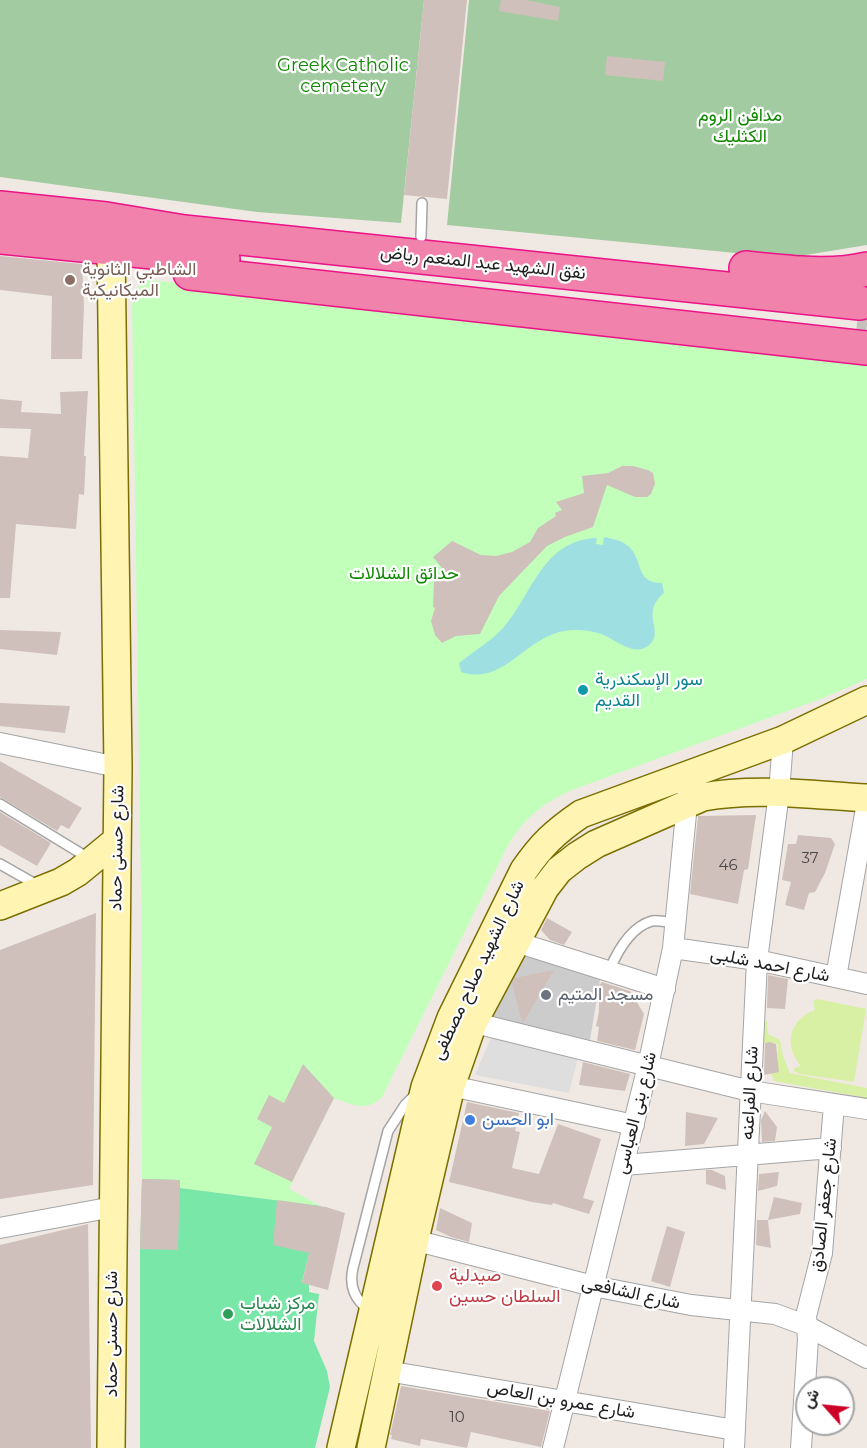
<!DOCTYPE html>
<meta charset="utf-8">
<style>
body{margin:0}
#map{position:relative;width:867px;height:1448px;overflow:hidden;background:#f0e9e3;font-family:Montserrat,Vazirmatn,sans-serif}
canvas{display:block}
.north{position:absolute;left:795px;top:1376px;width:60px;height:60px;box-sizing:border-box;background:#fff;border:2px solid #a5a5a5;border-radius:50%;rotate:297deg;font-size:16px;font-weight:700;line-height:24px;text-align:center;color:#1e1e1e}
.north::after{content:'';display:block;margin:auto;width:21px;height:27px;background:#cc0028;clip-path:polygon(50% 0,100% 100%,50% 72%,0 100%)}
</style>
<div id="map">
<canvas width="867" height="1448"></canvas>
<div class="north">ش</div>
</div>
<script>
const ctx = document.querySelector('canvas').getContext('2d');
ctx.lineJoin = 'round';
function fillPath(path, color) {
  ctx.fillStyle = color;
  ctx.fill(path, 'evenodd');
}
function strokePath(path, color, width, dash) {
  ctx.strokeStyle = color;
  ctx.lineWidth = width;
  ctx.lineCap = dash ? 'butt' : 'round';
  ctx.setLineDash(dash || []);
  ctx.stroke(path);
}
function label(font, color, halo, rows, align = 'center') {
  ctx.font = font + ' Montserrat,Vazirmatn,sans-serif';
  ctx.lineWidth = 4.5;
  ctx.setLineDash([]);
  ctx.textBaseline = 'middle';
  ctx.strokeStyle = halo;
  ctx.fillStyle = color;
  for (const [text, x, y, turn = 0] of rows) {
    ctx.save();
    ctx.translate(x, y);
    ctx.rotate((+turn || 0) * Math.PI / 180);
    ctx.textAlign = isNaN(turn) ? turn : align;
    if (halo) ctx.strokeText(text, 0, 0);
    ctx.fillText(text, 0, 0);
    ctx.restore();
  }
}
const religious = new Path2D(`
 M520,946l81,28 -11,66 -106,-25z`);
const grass = new Path2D(`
 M818,999l48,10 -12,73 -54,-8 -6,-3v-3l7,-2c-18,-20 -12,-47 14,-56l-2,-9z
 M761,1019l6,2 1,13 12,6 3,16 7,17 77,15v10l-93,-17 -3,-8 7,-11v-18l-8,-2 -3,4 -2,-3 -5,1z`);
const cemetery = new Path2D(`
 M0,0h424l-23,223 -144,-11 -257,-35z
 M469,0h398v245l-80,13 -340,-33z`);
const park = new Path2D(`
 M148,280l638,63 81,17v319l-44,19 -251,92c-29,13 -49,29 -65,57l-125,250c-16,16 -30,7 -49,1l-44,91 32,17 -141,-18v-8l-38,-1 -1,-289 -9,-589 3,-11z`);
const pitch = new Path2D(`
 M142,1179l38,1v8l141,18 -19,76 7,2v8l10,2 -5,47 13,30 3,16 -15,61h-175v-199z`);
const parking = new Path2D(`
 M492,1035l87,19 -10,39 -94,-18z`);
const water = new Path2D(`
 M604,537c9,2 17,3 24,9 16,13 6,37 34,37l2,10c-26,22 3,38 -16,53 -15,11 -33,-7 -47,-12 -12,-4 -24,-5 -37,-3 -40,7 -60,55 -103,41l-2,-9c15,-12 31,-21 44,-35 30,-34 39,-88 94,-90l-1,6 7,1z`);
const building = new Path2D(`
 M424,0h43l-20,199 -43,-4z
 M501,0h25l34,7 -2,14 -59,-10z
 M607,56l58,6 -2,19 -58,-6z
 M0,256l82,8 2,42 -2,53h-31l1,-63 -52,-6z
 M88,391l-4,65h2l-2,39 -5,-1 -3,35 -60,-5 -6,74h-10v-142l28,2 3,-29 -31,-1v-29l22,2 -1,11 40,2 -1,-22z
 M622,466h11l15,4 5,3 2,11 -4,10 -4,3h-12l-28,-12 -14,42 -28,10 -18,9 -48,50 -19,38 -24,2 -14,7 -7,-8 -4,-14 4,-13 -2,-1 1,-27 14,-5 -15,-18 19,-16 29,14 15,1 16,-4 18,-10 8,-14 18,-12 -1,-3 7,-3 -6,-8 28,-9 -2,-17 26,-3z
 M0,630l61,2 -4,23 -57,-6z
 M0,703l70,3 -5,27 -65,-7z
 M0,761l82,47 -13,21 -8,-4 -4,6 -57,-34z
 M0,812l51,31 -14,23 -37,-21z
 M756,815l-8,54 -4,1 -6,34 -48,-10 8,-78z
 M798,835l33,3 4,6 -10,29 -10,19 -6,1 -5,17 -19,-5 6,-23 -9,-2 6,-36h8z
 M96,913l-3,272 -93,14v-249z
 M547,918l25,14 -8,13 -14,-5 -9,-10z
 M554,970l-31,53 -1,-1 -10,-39 3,-5z
 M768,975l20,4 -3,30 -18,-1z
 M602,982l28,9 14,23 -9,36 -38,-9 2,-14 -3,-1 3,-15v-26z
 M770,1042l6,2 3,28 -15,3 1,-32z
 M583,1062l47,12 -5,17 -46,-6z
 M303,1064l31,34 -42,84 -38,-18 18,-37 -15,-8 12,-24 15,8z
 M467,1102l52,11 -4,18 5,1 -8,36 27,6 19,-50 43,15 -18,59 11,3 -5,13 -36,-11 -1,2 -20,-3 -83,-20z
 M765,1111l12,16 -2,14 -13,1 -1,-22z
 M686,1112l32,6 -14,26 -19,2z
 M706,1170h6l13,6 1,14 -20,-6z
 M779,1172l-2,14 -19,5 1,-17z
 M142,1179l38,1 -2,70 -38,-1z
 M774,1197l28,6 -2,11 -32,6z
 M277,1200l49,7 19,6 -17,77 -26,-7 7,-30 -36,-8z
 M440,1208l32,15 -3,19 -18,-5 -15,-7z
 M757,1220h11l3,28 -15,-3z
 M88,1224l3,224h-91v-203z
 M667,1226l18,6 -15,55 -19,-6z
 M401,1386l149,25 -9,36 -70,-15 -4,16 -46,-9 -1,7 -29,-7 1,-4h-2z`);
const highwayTunnel = new Path2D(`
 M857,324l10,1`);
const lane = new Path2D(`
 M421,237l1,-34
 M0,804l90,55
 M0,864l37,21
 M609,971c8,-19 21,-44 43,-50 8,-1 16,1 24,3
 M370,1311c-16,-12 -21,-25 -17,-43l35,-137 17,-26 11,-11`);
const street = new Path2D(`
 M0,743l118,24
 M516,942l149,47
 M673,948l84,12 110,24
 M836,977l31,-174
 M463,1020l287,71 117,18
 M451,1086l183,39
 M624,1165l207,-17
 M0,1228l113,-21
 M402,1237l191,49 98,19 84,9 30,11 62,33
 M387,1371l348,59
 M553,1448l95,-382 25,-118 15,-155
 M734,1448l23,-488 22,-167 4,-53
 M801,1448l7,-109 -2,-23 16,-63 12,-149`);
const secondary = new Path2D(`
 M111,248l7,519 -7,681
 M0,906l61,-24 17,-10 39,-32
 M341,1448l84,-361 26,-69 73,-148c18,-26 31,-38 57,-56l202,-74 84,-40
 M371,1448l44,-209 36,-153 22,-63 72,-135 14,-18 18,-14 19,-12 107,-47c53,-10 110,-2 164,1`);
const highway = new Path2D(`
 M0,208l106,11 78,13 676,71
 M0,237l223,22
 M746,268c38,4 84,10 121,1
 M190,273l677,75`);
const markers = [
 [70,280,6,"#8d6e63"],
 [583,690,6,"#0f9aa8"],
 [546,995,6,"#6b7280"],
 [470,1120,6,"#3f7fe0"],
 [437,1286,6,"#e0444e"],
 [228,1314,6,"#2e9e5b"]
];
const numberNames = [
 ["37",810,859],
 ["46",728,866],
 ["10",457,1418]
];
const parkNames = [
 ["Greek Catholic",343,66],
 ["cemetery",343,87],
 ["مدافن الروم",740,116],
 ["الكثليك",740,137],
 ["حدائق الشلالات",404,574]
];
const streetNames = [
 ["نفق الشهيد عبد المنعم رياض",483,263,6],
 ["شارع حسنى حماد",117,848,-89],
 ["شارع احمد شلبى",770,965,11],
 ["شارع الشهيد صلاح مصطفى",478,970,-65],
 ["شارع الفراعنه",750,1093,-87],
 ["شارع بنى العباسى",636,1113,-76],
 ["شارع جعفر الصادق",824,1205,-84],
 ["شارع الشافعى",631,1293,12],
 ["شارع حسنى حماد",112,1334,-90],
 ["شارع عمرو بن العاص",561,1400,10]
];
const educationNames = [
 ["الشاطبي الثانوية",82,270],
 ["الميكانيكية",82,291]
];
const cultureNames = [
 ["سور الإسكندرية",595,680],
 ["القديم",595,701]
];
const worshipNames = [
 ["مسجد المتيم",558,995]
];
const shopNames = [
 ["ابو الحسن",482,1120]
];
const healthNames = [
 ["صيدلية",449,1276],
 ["السلطان حسين",449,1297]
];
const leisureNames = [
 ["مركز شباب",240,1304],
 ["الشلالات",240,1325]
];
fillPath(religious, '#ccc');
fillPath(grass, '#d8f0a3');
fillPath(cemetery, '#a3cba1');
fillPath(park, '#c2ffbb');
fillPath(pitch, '#78e7a7');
fillPath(parking, '#dedede');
fillPath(water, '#9ee0e2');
fillPath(building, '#d0c0bb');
strokePath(highwayTunnel, '#c6c0bc', 33, [33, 16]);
strokePath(lane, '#a5a5a5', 12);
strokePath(street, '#a5a5a5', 22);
strokePath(secondary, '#7a6f00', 30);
strokePath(highway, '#ec1287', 36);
strokePath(lane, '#fff', 9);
strokePath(street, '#fff', 20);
strokePath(secondary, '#fff4b2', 27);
strokePath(highway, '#f082ac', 33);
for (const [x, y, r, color] of markers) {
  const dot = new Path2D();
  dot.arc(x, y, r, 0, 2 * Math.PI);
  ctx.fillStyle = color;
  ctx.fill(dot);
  strokePath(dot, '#fff', 2);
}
label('15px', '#4a4645', null, numberNames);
label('18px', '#0f8800', '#fff', parkNames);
label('18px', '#1e1e1e', '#fff', streetNames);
label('18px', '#785e54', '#fff', educationNames, 'left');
label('18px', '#0d838f', '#fff', cultureNames, 'left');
label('18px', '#5b616d', '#fff', worshipNames, 'left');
label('18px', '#366cbe', '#fff', shopNames, 'left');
label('18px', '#be3a42', '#fff', healthNames, 'left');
label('18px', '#27864d', '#fff', leisureNames, 'left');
</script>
